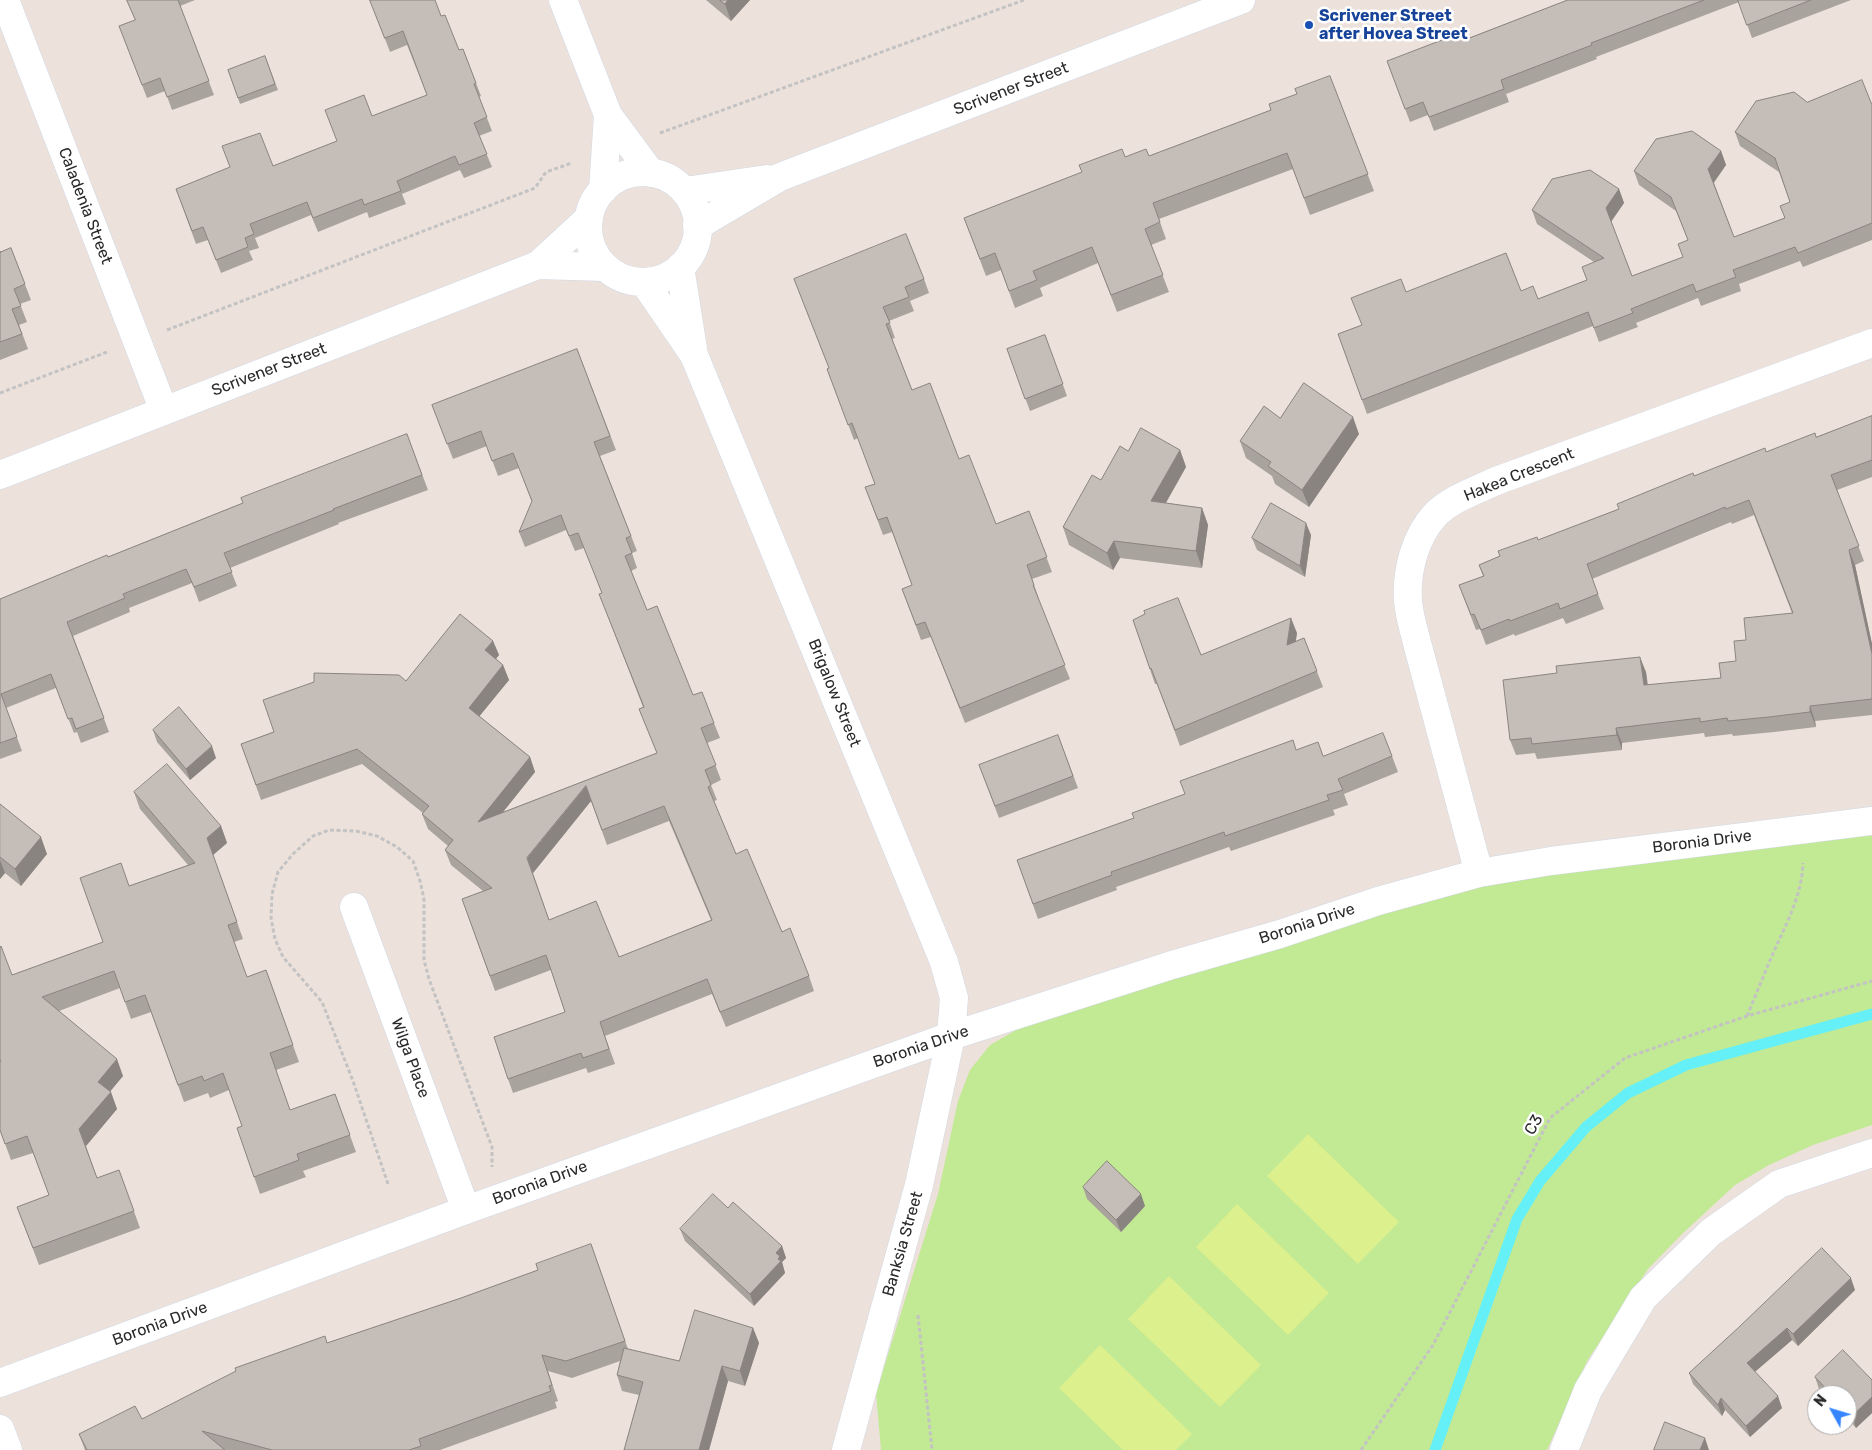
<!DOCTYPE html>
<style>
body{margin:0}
#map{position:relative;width:1872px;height:1450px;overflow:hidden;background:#ede1db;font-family:Rubik,sans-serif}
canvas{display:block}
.north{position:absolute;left:1807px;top:1385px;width:50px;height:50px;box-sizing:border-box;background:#fff;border:1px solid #aaa;border-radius:50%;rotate:309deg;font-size:14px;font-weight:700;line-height:20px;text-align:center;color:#2a2a2a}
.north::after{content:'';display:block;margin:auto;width:18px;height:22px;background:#3686ff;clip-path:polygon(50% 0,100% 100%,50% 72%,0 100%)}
</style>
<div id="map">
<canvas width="1872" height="1450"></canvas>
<div class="north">N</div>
</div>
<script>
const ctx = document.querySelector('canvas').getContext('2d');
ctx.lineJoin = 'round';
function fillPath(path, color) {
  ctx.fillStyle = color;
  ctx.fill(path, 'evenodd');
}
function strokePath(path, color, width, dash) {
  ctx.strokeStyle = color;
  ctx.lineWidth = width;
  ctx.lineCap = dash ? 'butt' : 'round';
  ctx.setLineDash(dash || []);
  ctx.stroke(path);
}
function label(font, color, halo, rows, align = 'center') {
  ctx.font = font + ' Rubik,sans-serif';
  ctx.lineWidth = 5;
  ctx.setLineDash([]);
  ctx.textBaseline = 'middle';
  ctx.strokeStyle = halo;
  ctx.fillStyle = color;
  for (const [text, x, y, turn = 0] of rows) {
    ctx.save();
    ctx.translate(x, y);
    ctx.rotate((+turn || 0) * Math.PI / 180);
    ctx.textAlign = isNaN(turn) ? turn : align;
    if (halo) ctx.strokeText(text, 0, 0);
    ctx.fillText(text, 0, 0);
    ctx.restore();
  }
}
const green = new Path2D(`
 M1872,829v296l-59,20 -44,20 -34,20 -53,49 -34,35 -61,92 -40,89h-666l-5,-57 62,-199 20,-93 12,-31 20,-25 35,-20 376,-123 169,-36z`);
const pitch = new Path2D(`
 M1308,1134l91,88 -41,42 -91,-88z
 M1237,1204l92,89 -41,42 -92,-88z
 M1169,1276l92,89 -41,42 -92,-88z
 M1100,1345l92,89 -16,16h-53l-64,-62z`);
const stream = new Path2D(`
 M1435,1450l82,-231 23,-38 46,-54 42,-34 58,-28 186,-51`);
const path = new Path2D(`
 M660,133l364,-133
 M167,330l368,-142 11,-16 26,-9
 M0,393l107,-41
 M1747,1016c8,-19 16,-39 24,-58 13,-30 31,-61 32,-95
 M388,1184l-35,-103 -31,-79 -39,-45 -8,-18 -4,-21 1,-24 6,-22 15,-18 20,-18 16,-6 27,1 21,5 20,11 16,14 7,20 4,18v61l5,19 63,168v20
 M918,1315l14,135
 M1361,1450l72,-105 117,-227 75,-60 122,-42 125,-35`);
const minor = new Path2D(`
 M5,0l159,411
 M685,191l82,-12
 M697,226l83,-49 461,-177
 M538,265l67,2
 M0,475l538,-210 51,-47
 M1479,873l-63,-234c-3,-12 -7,-25 -8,-38 -2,-30 7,-64 27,-86 15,-16 42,-25 61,-34l376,-138
 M354,907l112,303
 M0,1383l466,-173 485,-174 221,-71 108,-31 98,-33 101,-28 72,-12 321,-40
 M0,1429l8,21
 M1564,1450l24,-60 55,-92 68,-66 68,-48 93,-31`);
const tertiary = new Path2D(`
 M563,0l45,115 43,58
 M588 227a55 55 0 1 1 110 0a55 55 0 1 1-110 0Z
 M603,190l5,-75
 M680,267l13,82
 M644,282l50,73 250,607 10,36 -3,38 -32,149 -73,265`);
const wall = new Path2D(`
 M127,0h68l-15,6 34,89 -42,15 -7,-19 -18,7 -28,-72 16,-6z
 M370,0l71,16 18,34 4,-1 18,47 -2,1 13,34 -13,5 13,31 -28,11 -4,-8 -58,24 4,10 -37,14 -2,-6 -49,20 -7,-17 -56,23 4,10 -10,3 4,9 -32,13 -13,-33 -12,4 -20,-55 97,-23 64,-25 35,-25 55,-21 -20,-50 -17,7z
 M706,0h44l-19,21z
 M1568,0h283l-99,38 -13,-36 -143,55 1,2 -91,35 3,8 -75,29 -6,-16 -18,7 -23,-61 79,-22z
 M265,56l13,34 -38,14 -12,-34z
 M1330,76l44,115 -64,24 -17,-46 -134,50 7,20 -15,6 18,47 -52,20 -19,-49 -58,25 3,8 -28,12 -14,-38 -15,6 -22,-58 161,-61 24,-1 122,-46 26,-16z
 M1807,102l65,3v135l-69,27 -3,-6 -61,23 2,7 -40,15 -3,-8 -62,25 2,4 -39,15 -6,-16 -226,88 -29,-80 24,-9 44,-33 115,-1 17,8 49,-19 7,-18 -57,-38 -5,-14 87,-21 5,14 -13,18 21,55 51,-19 5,-17 -12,-29 -37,-26 -5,-14 87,-20 5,14 -12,18 20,54 50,-19 6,-16 -11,-30 -39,-26 -5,-14z
 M11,248l20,52 -11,4 7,18 -8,3 9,24 -28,11v-109v1z
 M794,279h130l5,14 -19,8 4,10 -25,10 6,17 -3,1 20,51 47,69 37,65 33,-13 23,61 -20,7 7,20 -1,1 32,79 -105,44 -34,-86 -10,3 -19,-51 10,-4 -20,-53 -9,3 -18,-48 10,-3 -17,-46 -4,2 -27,-71 2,-1z
 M1045,335l22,61 -37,15 -23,-62z
 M577,349l39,101 -16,6 37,95 -5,2 5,15 -6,3 16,39 46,85 21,28 6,15 -13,5 14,37 -10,5 6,15 -3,1 22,53 73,122 5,15 -88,36 -14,-33 -107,42 10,28 -27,9 -2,-5 -73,25 -5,-14 57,-67 -14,-42 -56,21 -33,-92 21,-8 -32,-26 -6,-15 3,-4 -20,-17 -6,-15 1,-1 -61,-49 -101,36 -20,-56 165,-63 87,-40 6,14 -3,4 7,6 6,15 -30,36 51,41 5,15 -32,40 154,-59 -18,-44 4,-2 -38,-98 -6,-15 3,-1 -18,-45 -9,3 -9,-21 -41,17 -6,-15 13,-30 -13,-34 -21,8 -11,-30 -34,13 -21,-54zM591,801l16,44 62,-24 42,99 -92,37 -70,-37 -16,-47z
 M1872,416v61l-35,13 27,71 -9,4 17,79v71l-57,6 1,6 -42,5 -41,4 -1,-2 -27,3 -1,-4 -82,10v7l-85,9 -2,-6 -19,2 -6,-15 136,-68 2,13 73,-7 15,-17 10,-21 46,-27 -38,-98 -22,9 -1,-2 -139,57 12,30 -38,15 -3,-6 -48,18 -1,-2 -28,11 -6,-16 -4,1 -17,-45 24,-9 -4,-11 59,-25 81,-31 75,-33 72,-24 50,-15z
 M1280,418l79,16 -50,73 -34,-23 -3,-8 -26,-18 -6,-17z
 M407,434l21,56 -90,33 1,1 -109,44 7,18 -38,16 -7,-19 -63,25 1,4 -57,24 36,96 -28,11 -4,-11 -3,1 -18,-45 -50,20 16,43 -22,8v-160l108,-42 135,-54z
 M1180,450l6,17 -20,36 36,5 6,17 -6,43 -82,-10 -7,12 -44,-25 -6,-18 38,-47 27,-29z
 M1311,535l-6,42 -48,-27 -5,-12z
 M1133,620l68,35 96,-22 -2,9 9,-4 19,49 -143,59 -23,-62h-2z
 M153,730l63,28 -26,22 -33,-38z
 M1058,735l20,53 -79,30 -20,-53z
 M1297,750l26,6h69l6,16 -54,22 4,11 -15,5 2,5 -104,36 -2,-4 -113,40 1,3 -79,29 -21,-59 117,-42 51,-24z
 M134,792l87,34 6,17 -14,12 30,84 -9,3 13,35 19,-7 33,92 -23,8 14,40 45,-16 21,58 -53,19 3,6 -46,17 -23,-66 5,-2 -13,-36 -19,8 -2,-5 -24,9 -33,-90 -20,7 -11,-31 -61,23 64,65 -13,15 7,18 -31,37 11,32 22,-8 21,58 -101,37 -22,-58 32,-12 -16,-42 -22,7 -11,-30 1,-69 11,-86 91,-33 26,-56 59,-21 -48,-56z
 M0,804l47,50 -26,32 -16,-13 -5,6z
 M1083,1187l62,19 -24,26 -34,-33z
 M728,1208l54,38 4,12 -4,4 3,11 -31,33 -69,-65 -5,-12z
 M591,1244l37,105 51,12 74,-33 6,15 -14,43 -17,-5 -19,69h-85l15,-55 -17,-4 -5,-16 3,-14 -48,17 -24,-7 10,30 -3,1 2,6 -117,42h-355l-6,-16 63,-15 185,-76 134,-45 77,-28z
 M1855,1290l-57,56 -6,-6 -37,32 27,36 -32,29 -25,-27 -3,6 -29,-32 -4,-11z
 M1815,1377l57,3v33l-16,15 -9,-10v-23h-22l-6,-6z`);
const shadedWall = new Path2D(`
 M728,0h22l-19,21 -6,-17z
 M1721,151l5,14 -13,18 -5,-14z
 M1619,189l5,14 -13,19 -5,-14z
 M1353,417l6,17 -50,73 -7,-17z
 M1180,450l6,17 -29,51 -6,-17z
 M1202,508l6,17 -6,43 -6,-17z
 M1306,523l5,12 -6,42 -5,-11z
 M1114,541l6,17 -7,12 -6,-17z
 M1849,550l6,15 17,79v10z
 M1291,618l6,15 -4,28 -6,-16z
 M493,641l6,14 -8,10 -6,-15z
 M1640,657l6,15 3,29 -5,-16z
 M503,665l6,15 -35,43 -5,-15z
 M1810,706l5,15 1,6 -6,-15z
 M1616,728l6,15v7l-5,-15z
 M212,746l4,12 -26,22 -4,-11z
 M530,757l5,15 -52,65 -5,-15z
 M586,786l5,15 -58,72 -6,-15z
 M221,826l6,17 -14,12 30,84 -36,-101z
 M41,837l6,17 -26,32 -6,-17z
 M0,860l5,13 -5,6z
 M117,1059l6,17 -19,23 -6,-17z
 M111,1092l6,17 -31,37 -7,-17z
 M1141,1194l4,12 -24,26 -5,-12z
 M782,1246l4,12 -4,4 3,11 -31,33 -4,-12 26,-41z
 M1851,1278l4,12 -57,56 -5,-12z
 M753,1328l6,15 -14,43 -5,-15z
 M1787,1328l5,12 -41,35 -4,-12z
 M722,1366l6,15 -19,69h-10z
 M1778,1396l4,12 -32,29 -4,-11z
 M1872,1397v16l-16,15 -4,-12z
 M1721,1398l4,12 -3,6 -4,-11z
 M1705,1438l4,12h-9z`);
const building = new Path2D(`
 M127,0h51l31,81 -42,16 -7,-19 -18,7 -23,-59 16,-6z
 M370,0h65l6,16 4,-1 14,35 4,-1 13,34 -2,1 13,33 -13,6 13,31 -28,11 -4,-9 -58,25 4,10 -37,14 -2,-6 -49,19 -6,-16 -57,22 4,10 -9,4 3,9 -32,13 -13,-33 -11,4 -16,-42 54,-22 -8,-21 38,-13 13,33 64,-25 -12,-31 39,-15 8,21 55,-21 -24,-64 -18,7z
 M720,0h8l-3,4z
 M1568,0h136l-113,43 1,2 -91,35 3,9 -75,28 -6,-15 -18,7 -18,-48 76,-29 3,7z
 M1738,0h73l-64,25z
 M265,56l10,28 -37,14 -10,-28z
 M1330,76l38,98 -64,24 -17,-45 -134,50 7,19 -15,7 18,46 -52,20 -19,-48 -59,24 4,9 -28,11 -14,-38 -15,6 -16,-41 118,-46 -3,-7 43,-16 3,8 21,-8 3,7 122,-46 -2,-6 28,-10 -2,-5z
 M1862,80l10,25v118l-74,30 -3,-6 -62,23 3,7 -40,15 -3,-8 -62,25 2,4 -39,15 -6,-16 -226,88 -24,-66 24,-9 -11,-27 50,-19 5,13 100,-39 15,38 12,-5 5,13 49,-19 -5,-13 22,-9 -72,-48 20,-31 38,-9 29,19 -13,19 26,68 51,-19 -5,-13 10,-4 -17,-43 -37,-26 22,-32 36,-8 29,20 -13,18 26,68 51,-19 -5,-12 10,-4 -15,-44 -40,-26 21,-31 38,-9 13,10z
 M906,234l18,45 -19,8 4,10 -26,10 7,16 -4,1 26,66 18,-7 29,76 10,-4 27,69 33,-13 18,46 -20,8 7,20h-1l32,80 -105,43 -35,-86 -9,3 -14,-36 10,-4 -25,-68 -9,3 -13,-33 10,-3 -23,-61 -4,2 -21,-56 2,-1 -35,-89z
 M11,248l14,36 -11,5 7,17 -9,3 10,25 -22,8v-91v1z
 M1045,335l18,49 -38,15 -18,-50z
 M577,349l33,87 -16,6 37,94 -5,2 6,15 -7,3 22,54 10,-4 36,89 9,-3 12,31 -13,5 15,37 -11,5 6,15 -3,2 28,67 11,-5 35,83 8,-4 19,48 -89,36 -13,-33 -107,43 9,27 -26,9 -2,-5 -73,26 -14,-42 71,-25 -19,-57 -56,21 -28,-77 30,-11 -47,-38 8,-10 -31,-26 7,-8 -72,-57 -101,36 -15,-41 33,-12 -11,-32 51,-18v-9l85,2 7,6 54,-67 33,27 -8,9 18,15 -34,43 61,49 -52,65 179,-69 -18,-44 5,-2 -45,-113 3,-1 -24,-60 -9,3 -8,-21 -42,17 13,-31 -19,-48 -21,8 -11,-30 -34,13 -15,-39zM586,786l16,44 62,-24 48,114 -93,37 -23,-56 -47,19 -22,-62z
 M1304,383l49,34 -51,73 -34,-24 3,-4 -31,-21 24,-35 16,12z
 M1872,416v44l-41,15 28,71 -10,4 23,104v45l-62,7v6l-41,5 -41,4 -1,-3 -27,4v-4l-84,10 1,7 -85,9 -1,-6 -21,2 -7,-60 54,-7 -1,-7 84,-9 4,28 77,-7 -2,-15 17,-2 -2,-20 12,-1 -2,-22 49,-5 -44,-113 -23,9 -1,-2 -138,57 11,30 -38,15 -2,-6 -48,18 -1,-2 -28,11 -7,-16 -3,1 -12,-30 25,-9 -5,-11 21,-9 -2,-5 39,-14 1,3 81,-31 -2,-5 76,-31 1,3 71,-28 1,4 49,-19 1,4z
 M1141,428l39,22 -29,51 51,7 -6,43 -82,-10 -7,12 -44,-26 29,-52 9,5 19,-34 8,5z
 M407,434l15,41 -89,34 1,1 -110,43 8,19 -38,15 -8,-18 -63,25 2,4 -58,24 37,96 -28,11 -4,-11 -4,1 -17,-45 -50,20 16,43 -17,6v-144l107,-44 1,2 135,-54 -2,-5z
 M1271,503l35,20 -6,43 -48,-28z
 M1178,598l23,57 90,-37 -4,27 17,-7 13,33 -142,59 -24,-62 -1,1 -17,-49 12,-6 -1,-3z
 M179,707l33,39 -26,23 -33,-39z
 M1383,733l9,23 -54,23 5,11 -16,5 2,5 -104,36 -1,-4 -113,40 1,3 -79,29 -16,-44 117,-42 -2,-5 53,-19 -5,-13 113,-41 3,10 22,-8 5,14z
 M1058,735l15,41 -78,30 -16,-41z
 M167,764l54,62 -14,12 30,84 -9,3 19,52 19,-7 27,75 -23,8 20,57 45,-16 15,41 -53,19 2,6 -45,17 -17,-49 5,-2 -19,-53 -19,8 -2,-5 -24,9 -33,-90 -20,7 -11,-31 -72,26 75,62 -19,23 13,10 -32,37 18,49 22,-8 15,41 -101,37 -16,-41 32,-12 -22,-59 -22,8 -5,-14v-68l1,-1 -1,-2v-112l1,-1 11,29 91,-33 -23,-64 41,-15 8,23 66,-23 -61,-71z
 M0,804l41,33 -26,32 -15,-12z
 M1107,1161l34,33 -25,26 -33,-33z
 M713,1194l15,14 5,-6 49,44 -6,7 4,3 -2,3 3,2 -31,33 -70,-65z
 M591,1244l34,97 -59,20 -24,-6 10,30 -3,1 2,5 -132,48 2,7 -12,4h-137l-70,-19 23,19h-138l-8,-16 56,-28 7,13 94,-48 -1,-3 90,-32 2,7 134,-45 77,-28 -2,-6z
 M1822,1248l29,30 -58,56 -6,-6 -40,35 31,33 -32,30 -25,-28 -3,7 -29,-32 49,-45z
 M695,1310l58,18 -13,43 -18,-5 -23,84h-75l19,-68 -26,-7 7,-27 55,13z
 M1843,1350l29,30v17l-20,19 -5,-5v-16h-15l-17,-18z
 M1665,1422l40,16 -5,12h-46z`);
const markers = [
 [1309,25,5,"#1a4fb4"]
];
const transitNames = [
 ["Scrivener Street",1319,16],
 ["after Hovea Street",1319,34]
];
const streetNames = [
 ["Scrivener Street",1011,89,-21],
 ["Caladenia Street",85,206,69],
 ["Scrivener Street",269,370,-21],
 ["Hakea Crescent",1519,475,-22],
 ["Brigalow Street",834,693,68],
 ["Boronia Drive",1702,842,-7],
 ["Boronia Drive",1307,924,-18],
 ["Boronia Drive",921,1047,-19],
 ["Wilga Place",410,1058,70],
 ["C3",1534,1125,-60],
 ["Boronia Drive",540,1183,-20],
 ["Banksia Street",903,1244,-74],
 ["Boronia Drive",160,1324,-20]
];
fillPath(green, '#c2e993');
fillPath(pitch, '#dcf18d');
strokePath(stream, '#65f0f8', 11);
strokePath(minor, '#d0d8e4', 29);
strokePath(tertiary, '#d0d8e4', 29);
strokePath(path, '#c3c3c3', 3, [4, 2.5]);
strokePath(minor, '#fff', 28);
strokePath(tertiary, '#fff', 28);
fillPath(wall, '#a9a39d');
fillPath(shadedWall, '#8a8480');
fillPath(building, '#c5bdb7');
strokePath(building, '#8a8480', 1);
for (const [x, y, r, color] of markers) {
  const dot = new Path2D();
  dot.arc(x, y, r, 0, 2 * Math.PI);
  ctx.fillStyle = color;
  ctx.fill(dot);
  strokePath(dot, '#fff', 2);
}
label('bold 16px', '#164399', '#fff', transitNames, 'left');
label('16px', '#2a2a2a', '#fff', streetNames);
</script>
